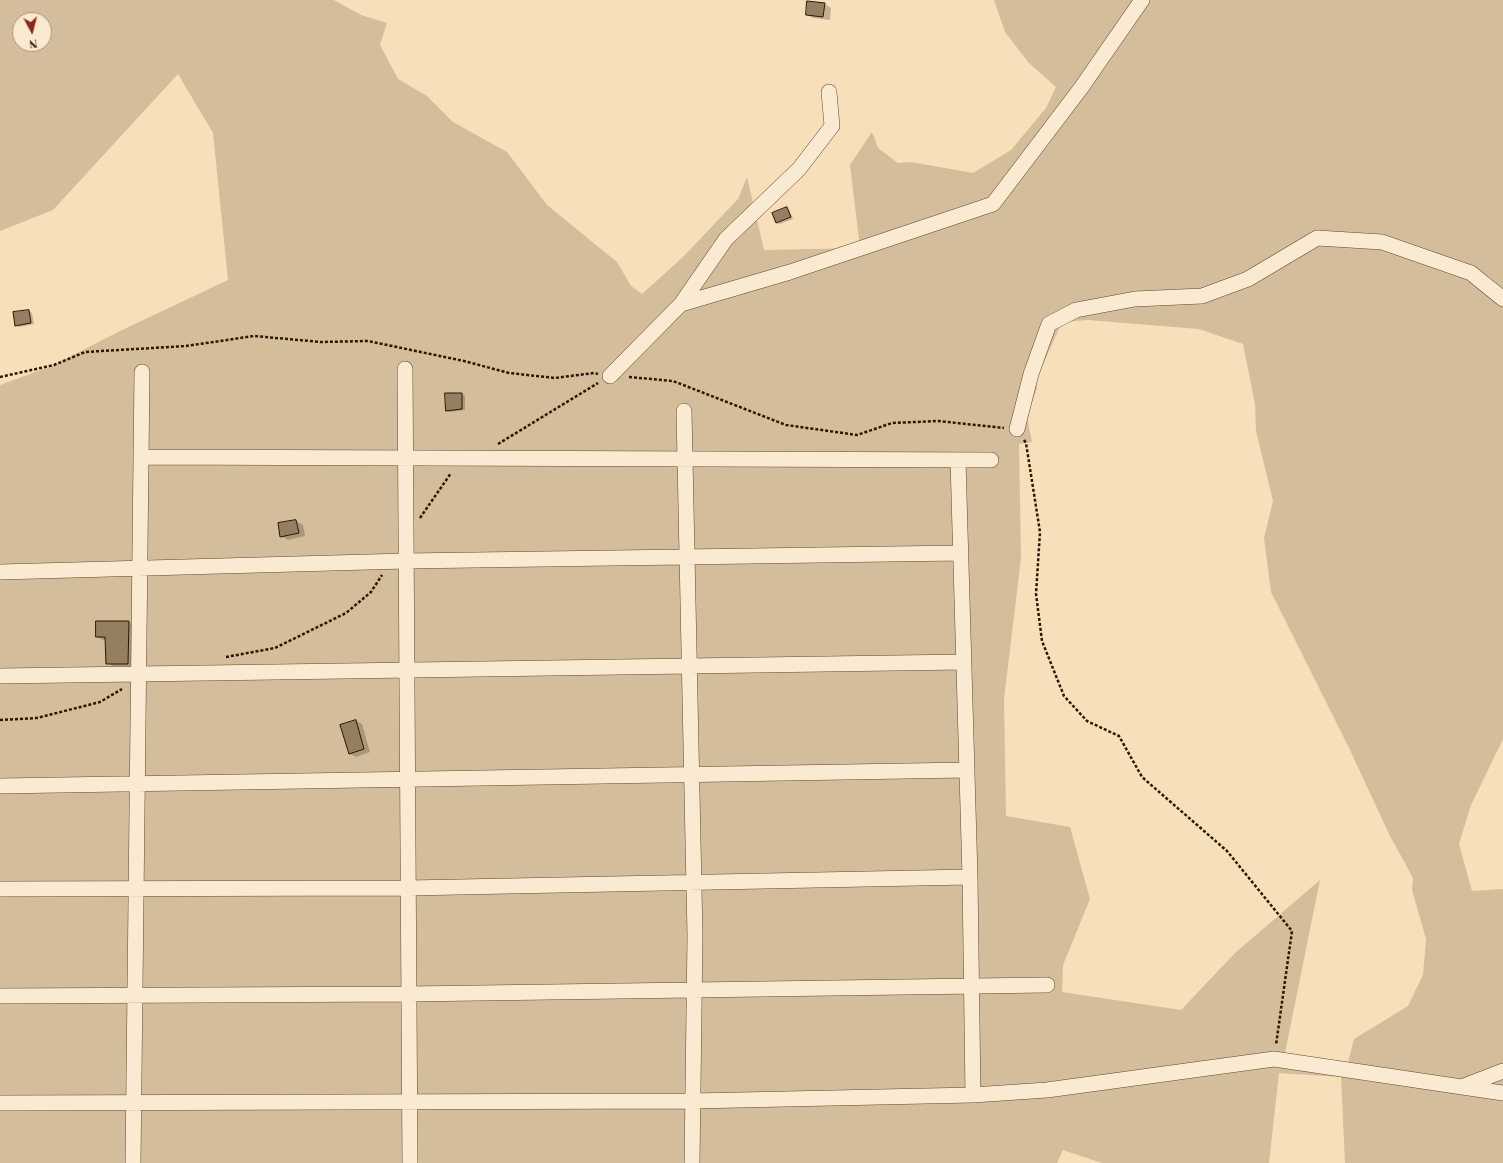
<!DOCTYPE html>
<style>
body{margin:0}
#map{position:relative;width:1503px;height:1163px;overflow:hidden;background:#f7dfb9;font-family:"Libre Bodoni",serif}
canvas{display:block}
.north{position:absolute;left:12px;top:12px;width:40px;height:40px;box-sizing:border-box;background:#faead2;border:1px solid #a6967e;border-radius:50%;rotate:173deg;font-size:11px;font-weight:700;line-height:16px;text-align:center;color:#291800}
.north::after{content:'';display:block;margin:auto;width:14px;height:18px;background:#8f2418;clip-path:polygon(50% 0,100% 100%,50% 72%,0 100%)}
</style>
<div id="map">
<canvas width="1503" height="1163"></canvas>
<div class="north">N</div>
</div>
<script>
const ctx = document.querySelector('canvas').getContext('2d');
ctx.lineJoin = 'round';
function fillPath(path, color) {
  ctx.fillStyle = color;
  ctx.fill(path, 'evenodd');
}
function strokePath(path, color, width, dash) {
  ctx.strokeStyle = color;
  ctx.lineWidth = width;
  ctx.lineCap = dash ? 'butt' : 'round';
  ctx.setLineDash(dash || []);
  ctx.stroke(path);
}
const green = new Path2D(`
 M0,0h334l27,15 26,8 -7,22 18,34 29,17 26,26 54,30 40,53 70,57 14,24 11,8 41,-37 55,-58 9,-22 17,73 96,-2 -10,-83 22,-33 6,16 20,15 13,-1 62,11 38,-23 35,-42 10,-21 -28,-25 -23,-30 -11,-32h509v739l-32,66 -12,39 13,47 31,-2v274h-158l-4,-86 -62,-4 -10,90h-167l-39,-13 -6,13h-1057v-778l54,-20 64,-33 110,-52 -15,-147 -35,-59 -125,136 -53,21zM20,20h24v24h-24zM1088,320l111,9 44,15 12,60 1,27 17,70 -9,37 7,54 79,158 39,84 24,44 -1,12 14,49 -3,36 -15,31 -54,33 -6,23 -63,-9 35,-173 -85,73 -54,57 -119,-18 1,-27 27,-66 -20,-72 -64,-11 -2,-117 17,-141 -2,-114 13,-2 -5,-25 10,-29 -1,-8 26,-58z`);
const shadow = new Path2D(`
 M825,4l6,4 -1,12 -17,-2 -6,-3z
 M786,208l3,2 4,9 -13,5 -3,-1z
 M29,311l3,2 2,11 -15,3 -3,-2z
 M462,394l3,2v14l-16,2 -2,-2z
 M296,521l7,4 2,11 -17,4 -7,-4z
 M129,622l5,3 -1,42 -20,-1 -6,-3 -1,-23h-3l-6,-3z
 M356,721l6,3 8,28 -14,5 -6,-3z`);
const building = new Path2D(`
 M807,1l18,2 -2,14 -17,-2z
 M787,207l4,10 -15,6 -4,-10z
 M29,310l2,13 -16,3 -2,-14z
 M445,393h17v16l-16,2z
 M296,520l3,13 -19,4 -2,-14z
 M96,621h33l-1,43h-22l-1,-27h-9z
 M356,720l8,29 -15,5 -9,-29z`);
const path = new Path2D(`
 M0,377l54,-12 31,-13 101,-6 68,-10 67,6 47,-1 96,20 45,12 46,5 39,-5 4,1
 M629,377l44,4 113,44 71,10 35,-12 46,-2 66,7
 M1024,440l2,3 14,89 -4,62 6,47 22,55 23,25 32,15 23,41 85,74 65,80 -16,114
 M498,444l100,-61
 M420,518l31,-45
 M226,657l49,-9 71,-35 25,-21 11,-17
 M0,720l37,-2 63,-16 22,-13`);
const street = new Path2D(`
 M681,304l45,-65 73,-70 33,-43 -3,-34
 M405,369l5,794
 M610,376l71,-72 109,-32 203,-68 88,-116 61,-88
 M684,411l11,525 -3,227
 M1017,429l14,-55 18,-50 27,-14 59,-11 67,-3 46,-17 69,-41 65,4 89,31 32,26
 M141,457l850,3
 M958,460l12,417 3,218
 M0,572l406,-11 554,-8
 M0,676l964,-14
 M0,786l967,-16
 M0,889l408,-1 562,-11
 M0,996l409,-2 638,-9
 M1464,1086l39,-15
 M0,1103l693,-2 280,-6 74,-5 227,-31 229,34
 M133,1163l9,-791`);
fillPath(green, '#d4bd9a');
fillPath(shadow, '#0003');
fillPath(building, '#947f60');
strokePath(building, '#291800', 1);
strokePath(street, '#5c4a2e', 16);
strokePath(path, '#291800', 2.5, [3, 2]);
strokePath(street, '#faead2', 15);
</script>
